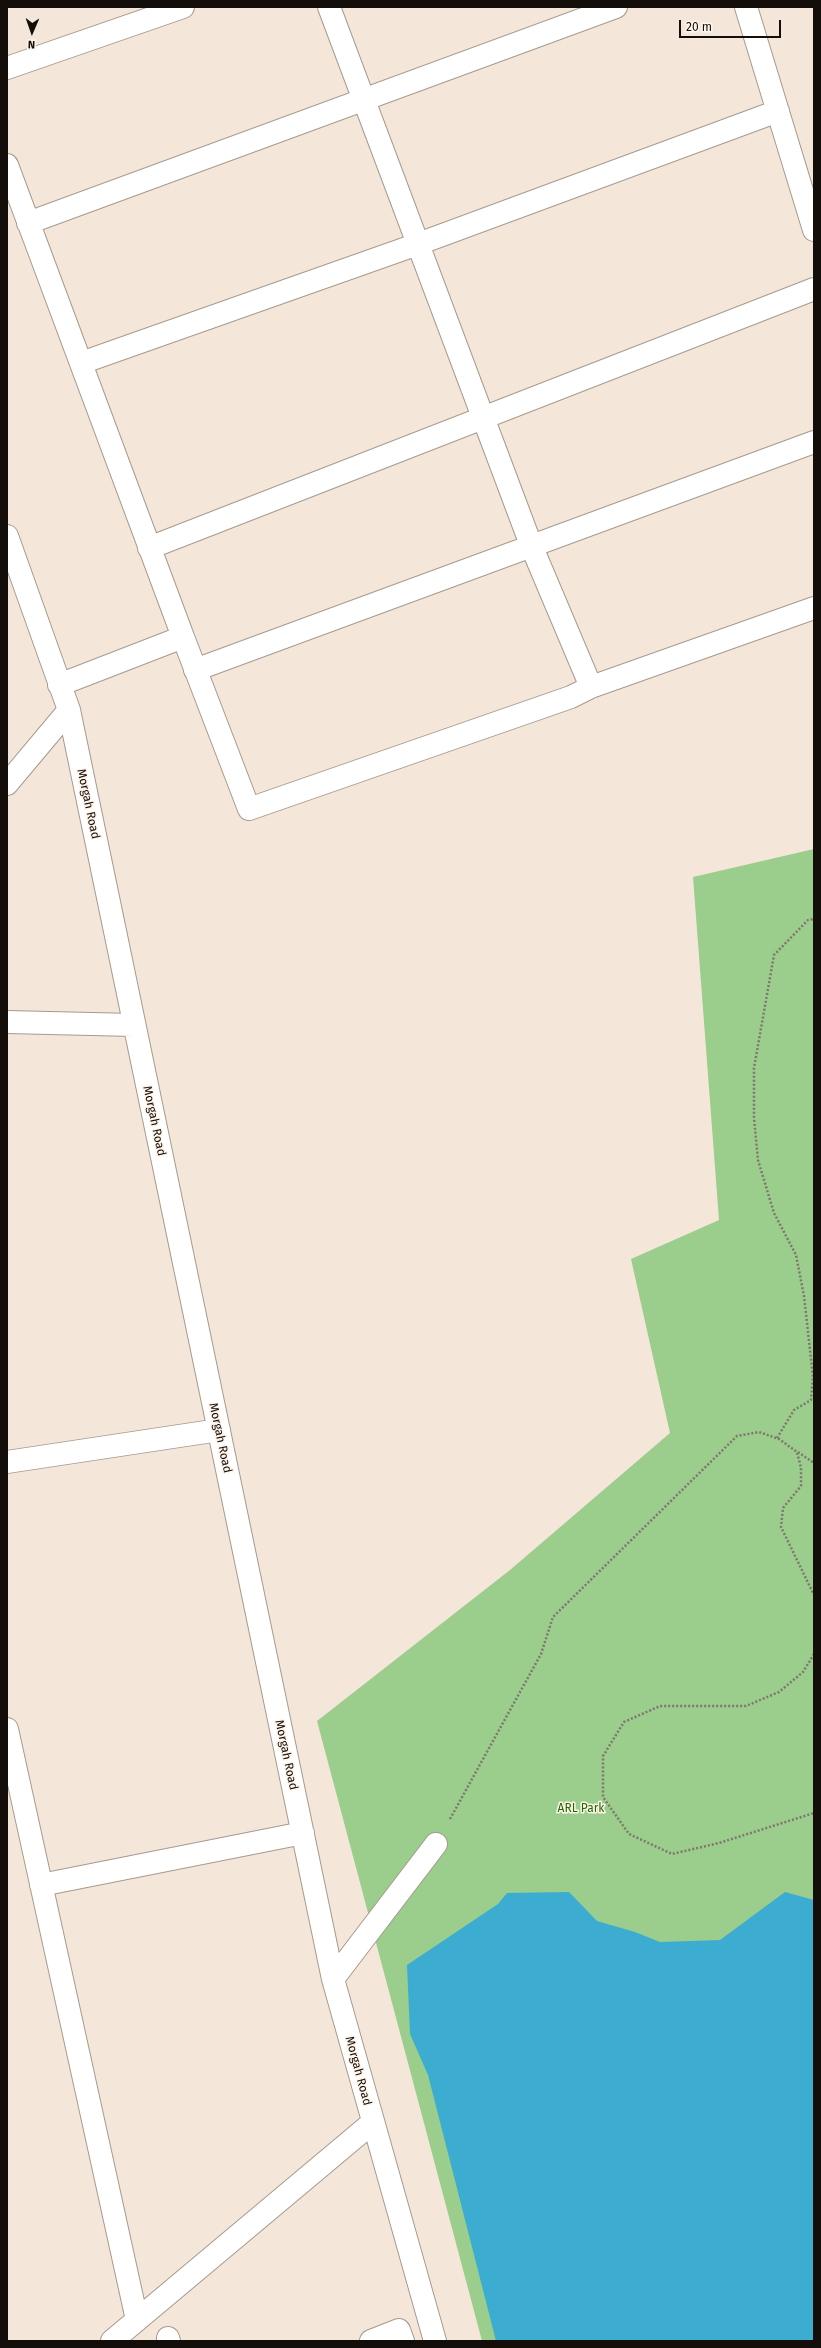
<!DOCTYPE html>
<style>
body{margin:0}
#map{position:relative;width:821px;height:2348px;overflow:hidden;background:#f4e7da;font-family:"Fira Sans",sans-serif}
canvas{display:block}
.frame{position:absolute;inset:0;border:8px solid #130e0a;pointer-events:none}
.north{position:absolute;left:12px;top:12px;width:40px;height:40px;-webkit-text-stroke:3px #fff4ea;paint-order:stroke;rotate:182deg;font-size:11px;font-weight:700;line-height:16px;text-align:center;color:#130e0a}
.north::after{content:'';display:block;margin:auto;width:14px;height:18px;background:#130e0a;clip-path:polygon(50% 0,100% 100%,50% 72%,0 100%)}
.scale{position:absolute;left:679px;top:20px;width:102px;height:18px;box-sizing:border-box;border:2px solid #130e0a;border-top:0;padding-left:5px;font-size:12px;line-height:14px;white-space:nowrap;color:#130e0a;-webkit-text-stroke:3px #fff4ea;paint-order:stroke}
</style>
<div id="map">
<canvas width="821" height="2348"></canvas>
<div class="frame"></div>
<div class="north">N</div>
<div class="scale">20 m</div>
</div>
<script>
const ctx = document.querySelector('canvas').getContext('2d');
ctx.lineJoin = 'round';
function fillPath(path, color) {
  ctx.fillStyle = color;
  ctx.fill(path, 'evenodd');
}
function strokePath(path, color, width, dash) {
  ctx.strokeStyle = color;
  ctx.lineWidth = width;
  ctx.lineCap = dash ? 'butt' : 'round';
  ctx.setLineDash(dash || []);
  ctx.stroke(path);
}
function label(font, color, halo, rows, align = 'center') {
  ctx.font = font + ' "Fira Sans",sans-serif';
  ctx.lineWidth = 3;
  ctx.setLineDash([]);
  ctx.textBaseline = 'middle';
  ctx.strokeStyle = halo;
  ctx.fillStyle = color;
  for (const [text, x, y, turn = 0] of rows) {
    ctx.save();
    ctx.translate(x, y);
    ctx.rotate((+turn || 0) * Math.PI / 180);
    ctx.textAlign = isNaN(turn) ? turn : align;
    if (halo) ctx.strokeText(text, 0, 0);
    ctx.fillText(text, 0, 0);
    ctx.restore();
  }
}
const green = new Path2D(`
 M814,849v1492h-332l-165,-620 193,-151 160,-137 -39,-174 88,-39 -26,-343z`);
const water = new Path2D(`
 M569,1892l28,29 38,11 25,10 60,-2 65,-48 29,8v441h-318l-68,-266 -18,-41 -3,-69 91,-61 9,-11z`);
const path = new Path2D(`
 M777,1438l17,-28 17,-10 2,-23 -9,-81 -8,-41 -22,-42 -16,-53 -4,-42v-50l20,-113 34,-35 6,-1
 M798,1452l16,11
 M814,1654l-11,18 -24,20 -33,14h-86l-36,16 -21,34v41l26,37 43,20 47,-11 95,-30
 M450,1819l91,-165 12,-37 184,-181 22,-4 20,7 18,13 4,16v18l-18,22 -2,19 33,68`);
const minor = new Path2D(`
 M329,7l202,538 60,142
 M746,7l68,223
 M7,68l176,-61
 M7,165l176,472
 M28,223l588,-216
 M81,363l337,-119 360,-133
 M7,536l62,174 264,1269 102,362
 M149,548l665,-259
 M195,670l619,-228
 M59,685l124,-48 66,172 322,-112 20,-10 223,-79
 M7,784l62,-74
 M7,1022l127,3
 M7,1462l212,-32
 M7,1729l130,591
 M41,1885l262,-52
 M333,1979l103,-135
 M168,2338l1,3
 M112,2341l260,-218
 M371,2341l28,-11 4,11`);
const streetNames = [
 ["Morgah Road",88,804,78],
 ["Morgah Road",154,1121,78],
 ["Morgah Road",220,1438,78],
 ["Morgah Road",286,1755,78],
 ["Morgah Road",358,2071,75]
];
const parkNames = [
 ["ARL Park",581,1809]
];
fillPath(green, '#9bcd8d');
fillPath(water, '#3cadd0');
strokePath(minor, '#a69a8e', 24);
strokePath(path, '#7f766e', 2.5, [2, 2]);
strokePath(minor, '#fff', 22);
label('12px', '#130e0a', '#fff4ea', streetNames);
label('12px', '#236701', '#fff4ea', parkNames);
</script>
